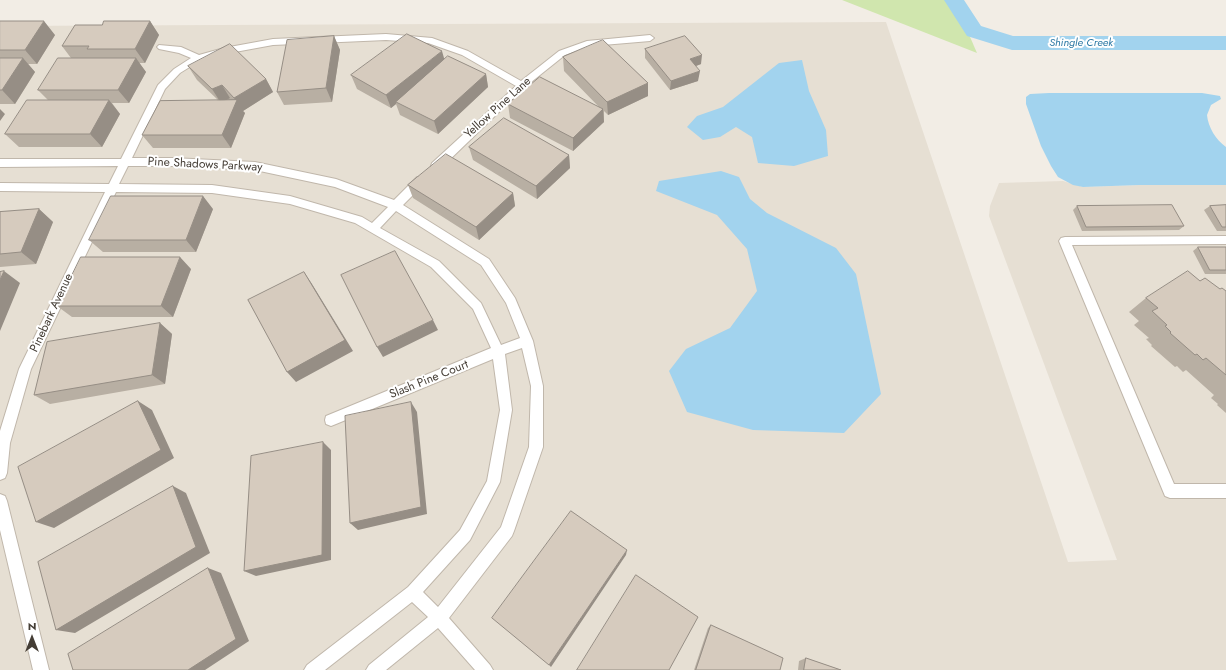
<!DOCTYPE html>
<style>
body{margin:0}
#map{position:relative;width:1226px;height:670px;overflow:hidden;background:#f2ede5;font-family:Jost,sans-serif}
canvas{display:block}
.north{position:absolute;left:12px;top:618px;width:40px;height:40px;-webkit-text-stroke:3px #fff;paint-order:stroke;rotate:0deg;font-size:11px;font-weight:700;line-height:16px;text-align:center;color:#443d35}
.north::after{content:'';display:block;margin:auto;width:14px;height:18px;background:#443d35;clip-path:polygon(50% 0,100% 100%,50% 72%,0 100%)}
</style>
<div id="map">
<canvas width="1226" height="670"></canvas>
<div class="north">N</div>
</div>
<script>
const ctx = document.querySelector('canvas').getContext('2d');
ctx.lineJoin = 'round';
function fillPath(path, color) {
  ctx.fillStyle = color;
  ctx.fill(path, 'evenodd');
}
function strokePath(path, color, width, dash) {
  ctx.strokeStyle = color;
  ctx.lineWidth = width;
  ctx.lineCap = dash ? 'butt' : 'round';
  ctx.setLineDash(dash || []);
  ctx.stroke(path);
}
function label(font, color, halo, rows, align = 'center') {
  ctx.font = font + ' Jost,sans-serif';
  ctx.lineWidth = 4;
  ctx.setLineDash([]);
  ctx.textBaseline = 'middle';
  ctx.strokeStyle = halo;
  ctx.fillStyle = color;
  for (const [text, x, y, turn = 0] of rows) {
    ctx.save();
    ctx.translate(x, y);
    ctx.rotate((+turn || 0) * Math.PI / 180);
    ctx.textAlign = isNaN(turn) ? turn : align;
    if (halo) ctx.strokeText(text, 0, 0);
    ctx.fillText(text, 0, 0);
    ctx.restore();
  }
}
const residential = new Path2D(`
 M886,22l182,540 49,-2 -128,-344 1,-10 9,-23 64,-2 20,6 57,-2h86v485h-1226v-644z`);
const green = new Path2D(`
 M842,0h112l23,53z`);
const water = new Path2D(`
 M802,60l7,31 17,39 2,26 -34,10 -36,-3 -6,-26 -16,-10 -16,10 -17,3 -16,-13 10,-11 26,-9 56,-44z
 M1049,93h153l18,3 1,3 -10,6 -4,10c1,12 9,25 19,32v38h-86l-57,2 -10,-2 -15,-8 -7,-11 -10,-20 -15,-42v-7l4,-3z
 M721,171l18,6 11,22 17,14 69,35 20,26 25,120 -37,39 -91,-3 -66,-18 -18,-41 17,-22 44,-21 27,-37 -10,-42 -30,-34 -61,-24 3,-10z`);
const canal = new Path2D(`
 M944,0h20l17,26 32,10h213v14h-214l-45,-14z`);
const lane = new Path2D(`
 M386,34l46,4 36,13 53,30 38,-30 28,-10 63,-6 4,3 -4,3 -59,5 -26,9 -40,32 -85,82h-8l-1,-3 1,-3 84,-77 -54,-31 -34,-12 -42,-3 -113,5 -49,9 -23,6 -21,13 -15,16 -33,69h40l83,4 81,17 58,21 23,-23h8l1,3 -1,3 -22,22 86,54 26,39 18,43 10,45v61l-29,84 -2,5 -63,82 41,47 3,5h-18l-37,-42 -52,42h-20l3,-5 59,-48 -16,-15 -87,68h-21l3,-5 101,-78 52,-57 27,-49 13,-71 -7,-51 -157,65 -5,2 -5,-2 -1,-4 1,-4 165,-68 -18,-39 -42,-42 -76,-44 -65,-19 -78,-11 -96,-1 -85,177 -21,74 -3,30 -2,5 -5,2v-49l19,-62 86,-177 -105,-1v-8l109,1 9,-18 -118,1v-8h121l37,-74 16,-16 17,-11 -12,-5 -20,-4 -2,-2 2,-2 22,2 18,8 25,-7 49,-9zM128,166h44l83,4 80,17 53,20 -16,16 -10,-6 -72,-21 -78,-11 -93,-1zM396,211l85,54 25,38 14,35 -19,7 -20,-42 -42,-42 -59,-33zM522,348l9,38 -2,61 -28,80 -63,80 -15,-15 47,-52 30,-58 12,-72 -7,-56z
 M1226,236v8l-154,1 102,239h52v14h-56l-5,-2 -106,-255 2,-3 4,-1z
 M0,494l5,2 2,5 42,169h-16l-33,-140z`);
const wall = new Path2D(`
 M0,21l55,14 -18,29h-9l7,8 -20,32h-15z
 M150,21l9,14 -14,28h-6l7,9 -17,31h-17l8,11 -18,33h-83l-14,-13 43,-34 -10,-10 33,-32 -9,-12 40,-21z
 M334,36l6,14 -8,52 -48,3 -7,-13z
 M645,49l56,15 -5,2 2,15 -28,9 -25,-32z
 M563,57l85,26v13l-40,19 -4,-4v11l-31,29 -63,-33 -2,-14 91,3 -35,-36z
 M444,60l42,14 2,13 -50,47 -38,-19 -4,-11 -5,4 -34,-19 -6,-14z
 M188,66l78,13 7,13 -30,19 2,2 -14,35h-78l-11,-13 76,-35 -21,-20z
 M469,147l100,8 1,13 -33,31 -64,-39z
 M408,185l105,8 2,13 -36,34 -66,-42z
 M1226,205v26h-9l-13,-21 6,-4z
 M1077,206l107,20 -5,4 -97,1 -9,-21z
 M39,209l14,13 -17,42 -36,3v-55z
 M213,209l-17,43h-93l-14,-12z
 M1198,247h28v27h-21l-12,-23z
 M191,269l-18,48h-101l-15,-11z
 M1200,281l20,8 6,2v122l-9,-8 1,-1 -7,-6 3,-3 -28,-25 -3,2 -6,-6 -2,1 -24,-21 1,-1 -6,-6 3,-1 -15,-13 5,-4 -10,-9 17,-14z
 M160,323l12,11 -7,50 -115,20 -16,-9z
 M711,625l69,45h-86l14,-42z
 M806,658l35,12h-43l1,-9z`);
const shadedWall = new Path2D(`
 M44,21l11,14 -18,29 -12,-14z
 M150,21l9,14 -14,28 -10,-14z
 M334,36l6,14 -8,52 -6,-14z
 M442,51l4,14 -50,37v2l-5,4 -5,-13z
 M702,55l-1,9 -13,5 2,-10z
 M23,58l12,14 -20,32 -13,-14z
 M136,58l10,14 -17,31 -11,-13z
 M700,71l-2,10 -28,9 1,-9z
 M486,74l2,13 -50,47 -4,-13z
 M266,79l7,13 -30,19 2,2 -14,35 -9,-13 14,-34 -2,-3z
 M648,83v13l-40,19 -1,-13z
 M222,85l8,13 -9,5 -9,-14z
 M109,100l11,14 -18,33 -12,-13z
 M0,109l5,5 -5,7z
 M603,109l1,13 -31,29v-13z
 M569,155l1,13 -33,31 -1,-13z
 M513,193l2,13 -36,34 -3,-13z
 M203,196l10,13 -17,43 -10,-12z
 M39,209l14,13 -17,42 -15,-12z
 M180,257l11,12 -18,48 -12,-11z
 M4,271l16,12 -20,48v-51z
 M304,272l8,12 41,67 -57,31 -9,-10z
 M433,320l5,10 -55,27 -6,-10z
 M160,323l12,11 -7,50 -13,-9z
 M138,401l14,9 22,48 -120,70 -18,-6z
 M411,402l6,10 10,102 -69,16 -8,-7z
 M323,442l8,8v110l-75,16 -12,-5z
 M173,486l13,7 24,60 -135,80 -19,-3z
 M627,550l-1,5 -75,112 -2,-2z
 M208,568l13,5 28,68 -44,29h-17z`);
const building = new Path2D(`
 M0,21h44l-19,29h-25z
 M104,21h46l-15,28h-48l2,-3h-27l13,-21h27z
 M407,34l35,17 -56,44 -35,-20z
 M334,36l-8,52 -49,4 10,-52z
 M685,36l17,19 -12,4 10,12 -29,10 -26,-32z
 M603,40l45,43 -41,19 -44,-45z
 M230,44l36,35 -32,19 -12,-13 -10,4 -24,-23z
 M448,56l38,18 -52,47 -38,-19z
 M0,58h23l-21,32h-2z
 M58,58h78l-18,32h-80z
 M540,77l63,32 -30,29 -65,-34z
 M27,100h82l-19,34h-85z
 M237,100l-15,35h-80l18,-34z
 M504,118l65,37 -33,31 -67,-39z
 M446,154l67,39 -37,34 -68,-42z
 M111,196h92l-17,44h-97z
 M1172,205l12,21 -98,1 -9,-21z
 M1226,205v22h-4l-12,-21z
 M39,209l-18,43 -21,2v-42z
 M1198,247h28v23h-16z
 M395,251l38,69 -56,27 -36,-72z
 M81,257h99l-19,49h-104z
 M4,271l-4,9v-8z
 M1188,271l12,10 5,-3 15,11 2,-1 4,3v84l-20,-17 -3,2 -6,-6 -2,1 -25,-22 1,-1 -6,-6 2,-1 -15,-14 6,-3 -12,-10z
 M304,272l41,68 -58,32 -39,-72z
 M160,323l-8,52 -118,20 13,-53z
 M138,401l23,49 -125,72 -18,-55z
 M411,402l10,105 -71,16 -5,-107z
 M323,442l-1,113 -78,16 7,-115z
 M173,486l23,61 -140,83 -18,-68z
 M571,511l56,39 -78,115 -57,-47z
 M208,568l28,71 -48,31h-115l-5,-16z
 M636,575l62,42 -29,53h-92z
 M711,625l72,33 -3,12h-84z
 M806,658l35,12h-37z`);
const farWaternames = [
 ["Shingle Creek",1081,43]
];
const streetNames = [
 ["Yellow Pine Lane",498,108,-42],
 ["Pine Shadows Parkway",205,165,3],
 ["Pinebark Avenue",52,313,-65],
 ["Slash Pine Court",429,380,-22]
];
fillPath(residential, '#e6dfd3');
fillPath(green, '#d0e6ae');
fillPath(water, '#a2d3ee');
fillPath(canal, '#a2d3ee');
strokePath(lane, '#c0b7ab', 2);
fillPath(lane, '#fff');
fillPath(wall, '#b8afa3');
fillPath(shadedWall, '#968e85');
fillPath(building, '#d6cbbe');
strokePath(building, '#968e85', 1);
label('italic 11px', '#2f7aa5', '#fff', farWaternames);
label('12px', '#443d35', '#fff', streetNames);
</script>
